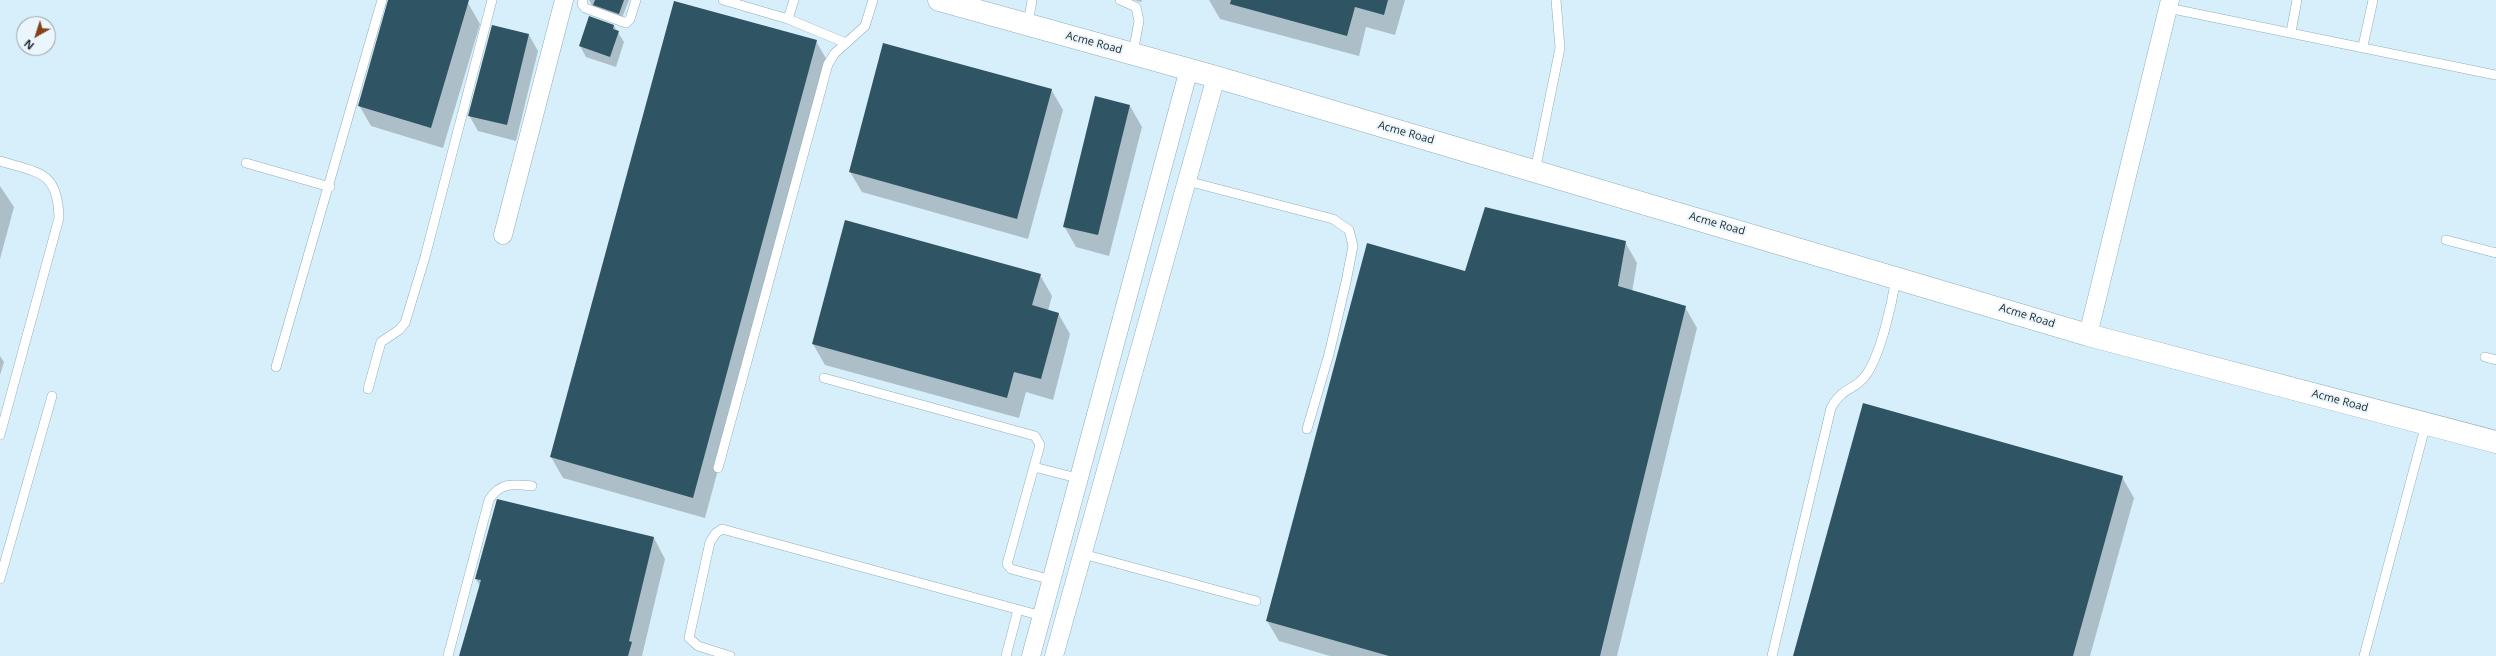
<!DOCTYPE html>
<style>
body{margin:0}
#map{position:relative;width:2496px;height:656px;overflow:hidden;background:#eaf6fc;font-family:"Open Sans",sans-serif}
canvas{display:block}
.north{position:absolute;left:16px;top:16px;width:40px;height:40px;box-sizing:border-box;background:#eaf6fc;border:1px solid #97a3a9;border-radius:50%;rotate:219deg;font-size:11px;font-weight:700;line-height:16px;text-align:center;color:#1b272d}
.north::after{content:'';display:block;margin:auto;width:14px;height:18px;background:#854018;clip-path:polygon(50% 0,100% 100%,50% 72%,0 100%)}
</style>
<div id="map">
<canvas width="2496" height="656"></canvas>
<div class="north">N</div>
</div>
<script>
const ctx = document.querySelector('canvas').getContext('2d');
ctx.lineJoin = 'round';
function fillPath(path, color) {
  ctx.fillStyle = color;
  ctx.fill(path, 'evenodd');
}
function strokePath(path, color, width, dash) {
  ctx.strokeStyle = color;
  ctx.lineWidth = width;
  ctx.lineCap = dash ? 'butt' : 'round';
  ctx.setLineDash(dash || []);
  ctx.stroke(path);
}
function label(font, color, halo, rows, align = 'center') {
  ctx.font = font + ' "Open Sans",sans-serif';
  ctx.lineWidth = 4;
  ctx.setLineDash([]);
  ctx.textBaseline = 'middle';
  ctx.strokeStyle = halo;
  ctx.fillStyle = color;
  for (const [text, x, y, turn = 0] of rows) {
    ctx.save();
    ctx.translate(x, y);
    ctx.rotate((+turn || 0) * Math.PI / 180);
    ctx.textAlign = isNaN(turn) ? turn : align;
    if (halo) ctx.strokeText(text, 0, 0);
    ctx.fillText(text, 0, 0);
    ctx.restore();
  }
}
const built = new Path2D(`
 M0,0h2496v656h-2496zM24,24h24v24h-24z`);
const shadow = new Path2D(`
 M390,0h69l9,3 12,21 -37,124 -72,-22 -12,-21z
 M589,0h40l-7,18 -29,-11z
 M1134,0h8l-1,2z
 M1209,0h196l-10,35 -29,-8 -7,29 -139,-37z
 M614,26l10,16 -8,25 -30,-10 -6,-11z
 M529,35l9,16 -22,90 -38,-10 -9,-16z
 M816,41l12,21 -123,456 -142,-40 -12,-21z
 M1051,89l12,21 -35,129 -166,-47 -12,-20z
 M1130,106l12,21 -33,129 -33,-9 -12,-21z
 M0,186l14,21 -14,52z
 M1625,242l12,21 -5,29 53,15 12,21 -80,328h-287l-51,-15 -12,-20 199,-349z
 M1040,275l12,21 -4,15 10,2 12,21 -17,66 -27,-8 -7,26 -194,-53 -12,-21z
 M0,356l4,6 -4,13z
 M2122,477l12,21 -44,158h-296z
 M654,538l11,21 -23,97h-182l20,-70 -4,-7z`);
const building = new Path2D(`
 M388,0h81l-38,128 -73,-22z
 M595,0h29l-5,14 -26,-9z
 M1231,0h157l-4,15 -29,-8 -8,29 -117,-32z
 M674,1l143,39 -124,458 -143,-41z
 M589,16l25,9 -1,4 6,2 -9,26 -31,-11z
 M492,25l37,9 -22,91 -39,-9z
 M883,43l169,46 -35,130 -168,-47z
 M1095,96l35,9 -32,130 -35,-8z
 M1485,207l141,34 -8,45 68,20 -86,350h-211l-123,-35 101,-378 98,28z
 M845,220l196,54 -9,31 27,8 -18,66 -27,-7 -7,26 -195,-54z
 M1863,403l260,73 -50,180h-280z
 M497,499l157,38 -25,104 3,1 -4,14h-169l22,-76 -6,-1z`);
const service = new Path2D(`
 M583,0l-1,4 3,4 41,15 4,-4 6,-19
 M723,0l65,19 58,24
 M1120,0l16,7 3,14 -6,32
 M2168,8l328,67
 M788,19l6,-19
 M1028,24l4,-24
 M2291,32l6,-32
 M2363,46l10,-46
 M0,161c39,12 58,10 59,57l-59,217
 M246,163l84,24
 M1535,171l25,-123 -4,-48
 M1187,181l146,38 16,11 4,16 -7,36 -17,72 -22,75
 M2446,240l50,13
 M2485,357l11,3
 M276,367l106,-367
 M824,378l211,58 5,9 -33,119 4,5 41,11
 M368,389l13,-47 18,-12 6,-7 20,-66 67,-257
 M1034,467l47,12
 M718,468l110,-404 7,-11 30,-27 8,-26
 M1083,554l173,47
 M0,579l52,-183
 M448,656l41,-156c11,-18 24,-16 43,-14
 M730,656l-32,-10 -9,-8 21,-96 6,-9 6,-4 320,87
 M1006,656l12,-46
 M1772,656l59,-248c11,-21 25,-18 35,-33 15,-21 26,-72 30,-97
 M2364,656l62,-232`);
const minor = new Path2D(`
 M503,235l61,-235
 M2088,335l82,-335
 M1031,656l158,-587
 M1054,656l162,-579`);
const tertiary = new Path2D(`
 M939,0l277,77 872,258 408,107`);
const streetNames = [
 ["Acme Road",1094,43,15],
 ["Acme Road",1406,133,16],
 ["Acme Road",1717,224,16],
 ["Acme Road",2027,316,17],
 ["Acme Road",2340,401,15]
];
fillPath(built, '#d7effb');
fillPath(shadow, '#0003');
fillPath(building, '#2f5463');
strokePath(service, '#8faebc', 10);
strokePath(minor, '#8faebc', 19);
strokePath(tertiary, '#8faebc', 23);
strokePath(service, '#fff', 9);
strokePath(minor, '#fff', 18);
strokePath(tertiary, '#fff', 22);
label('11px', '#1b272d', '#eaf6fc', streetNames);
</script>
